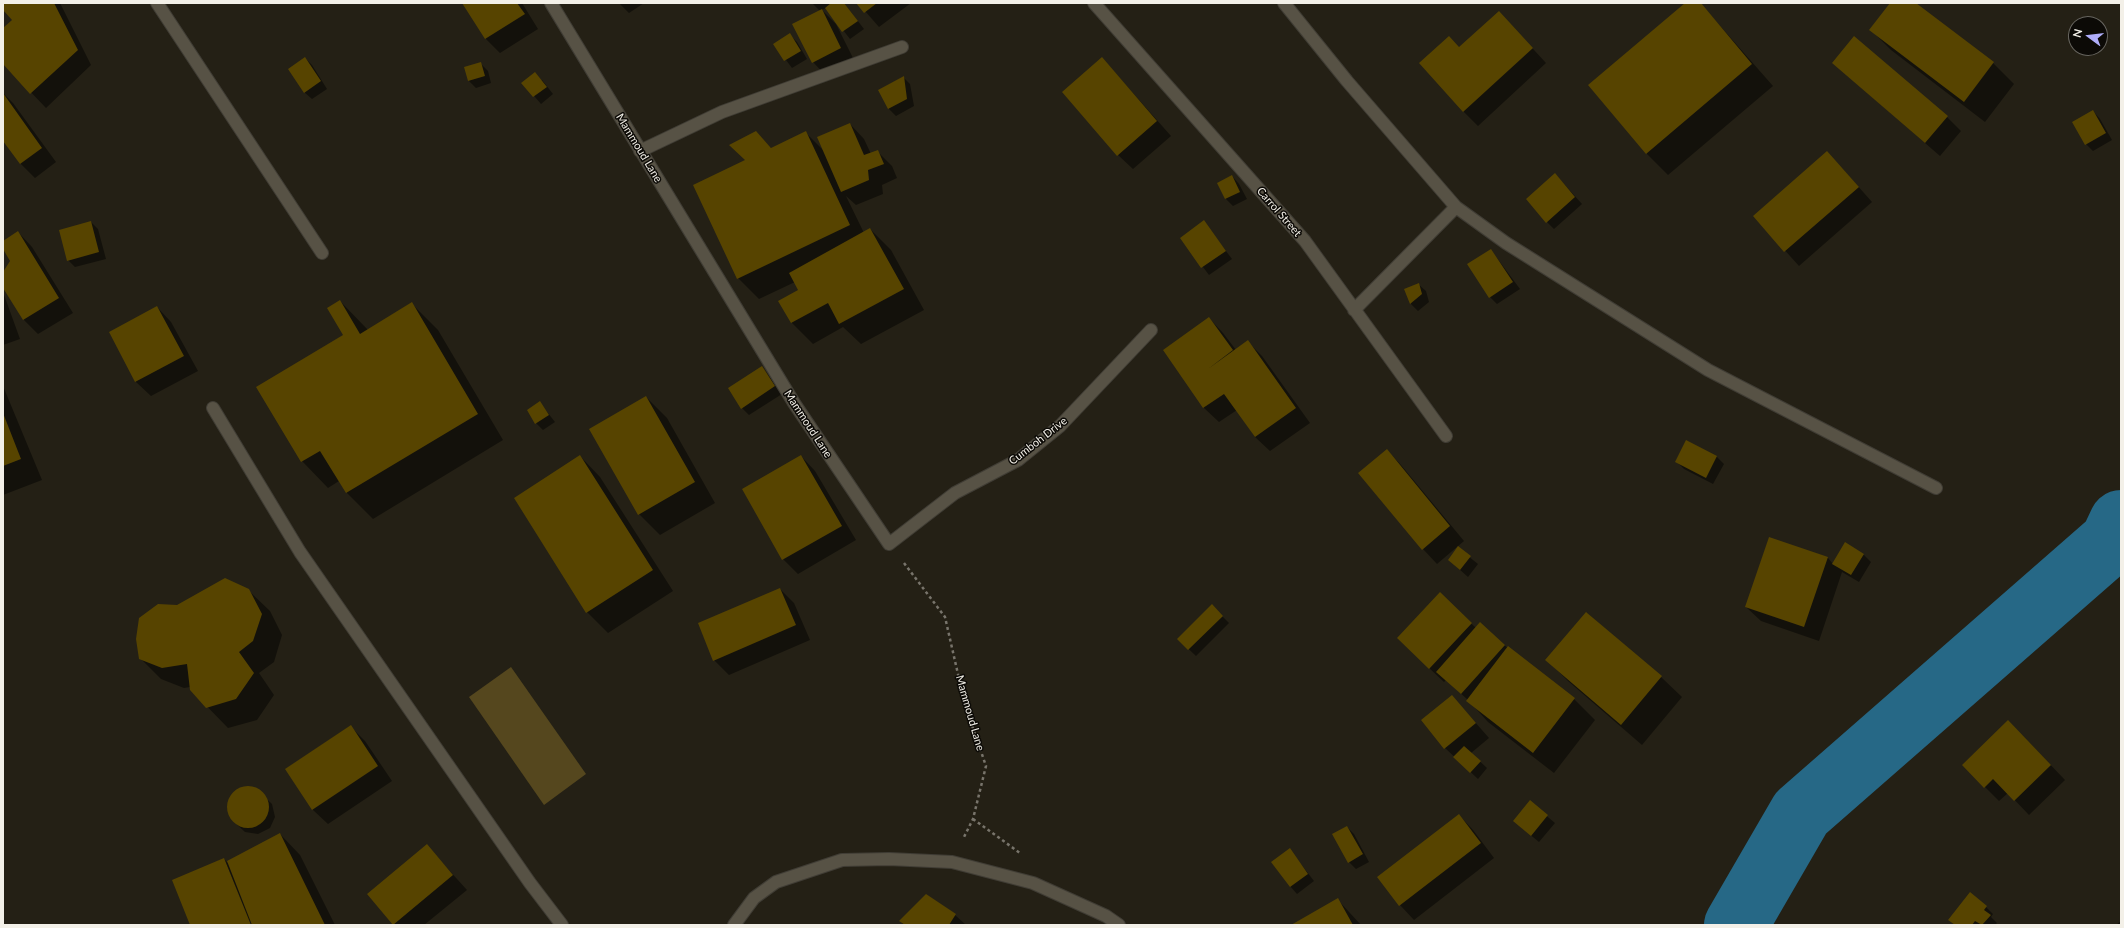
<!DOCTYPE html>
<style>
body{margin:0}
#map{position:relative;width:2124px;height:928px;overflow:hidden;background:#242015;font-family:Lato,sans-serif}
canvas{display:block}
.frame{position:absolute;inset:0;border:4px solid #f3f0e8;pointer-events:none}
.north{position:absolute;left:2068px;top:16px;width:40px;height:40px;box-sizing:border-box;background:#0c0a06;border:1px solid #686660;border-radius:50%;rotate:285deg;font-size:11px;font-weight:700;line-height:16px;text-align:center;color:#f3f0e8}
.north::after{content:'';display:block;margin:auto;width:14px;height:18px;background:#b0aefa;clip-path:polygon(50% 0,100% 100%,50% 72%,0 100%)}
</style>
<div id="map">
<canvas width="2124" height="928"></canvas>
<div class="frame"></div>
<div class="north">N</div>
</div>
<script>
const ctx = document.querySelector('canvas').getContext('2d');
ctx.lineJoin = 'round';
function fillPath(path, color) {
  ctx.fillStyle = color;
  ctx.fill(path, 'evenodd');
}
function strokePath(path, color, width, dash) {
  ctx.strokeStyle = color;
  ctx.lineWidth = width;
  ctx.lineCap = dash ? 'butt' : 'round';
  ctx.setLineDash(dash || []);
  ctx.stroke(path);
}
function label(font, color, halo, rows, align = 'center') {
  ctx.font = font + ' Lato,sans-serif';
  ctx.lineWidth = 3;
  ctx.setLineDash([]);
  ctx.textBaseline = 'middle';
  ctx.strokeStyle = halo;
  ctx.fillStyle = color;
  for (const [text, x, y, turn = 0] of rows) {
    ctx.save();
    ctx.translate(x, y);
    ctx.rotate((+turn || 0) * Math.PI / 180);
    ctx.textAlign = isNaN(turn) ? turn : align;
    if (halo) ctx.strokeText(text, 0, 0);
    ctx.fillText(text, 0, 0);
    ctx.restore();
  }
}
const green = new Path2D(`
 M511,667l75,107 -42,31 -75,-108z`);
const shadow = new Path2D(`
 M3,3h57l31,62 -45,43 -43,-45v-34l10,-9 -10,-11z
 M464,3h58l16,26 -38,24 -14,-14z
 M619,3h25l-15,10z
 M812,3h32l20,26 -14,10 -24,-31 -4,2 14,14 19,38 -28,15 -14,-15 7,-51z
 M858,3h53l-32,24z
 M1687,3h13l73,83 -105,89 -21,-21 -57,-69z
 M1891,3h23l79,60 21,21 -29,38 -94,-72 -20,-20z
 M1499,12l47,51 -68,63 -15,-15 -3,-63z
 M790,35l7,7 10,17 -15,9 -18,-24z
 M305,58l7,7 15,24 -15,10 -8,-7z
 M1102,58l69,78 -38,33 -15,-14z
 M480,63l8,8 3,12 -15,5 -7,-7z
 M1833,63l114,54 14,14 -21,25z
 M903,77l7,7 4,22 -18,10 -7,-7 -10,-19z
 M542,80l11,14 -12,10 -18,-21z
 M3,93l10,10 43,59 -21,16 -15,-15 -17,-24z
 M2093,111l7,8 12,21 -19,11 -7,-7z
 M850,124l14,15 7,15 6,-3 15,15 5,12 -15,7 1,9 -27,11 -10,-9 18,37 6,-4 21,21 33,60 -63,34 -18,-17 -30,17 -21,-21 -12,-22 20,-10 -5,-9 -36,17 -21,-21 8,-117 10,-29 16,17 33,-17 20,20z
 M1841,167l31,35 -73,64 -45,-50z
 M1555,174l27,30 -28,25 -7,-7z
 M1232,176l7,8 8,15 -14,7 -7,-7 -8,-16z
 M91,222l7,7 8,30 -31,8 -7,-7z
 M1204,222l28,37 -23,16 -28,-37z
 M18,232l14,15 41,66 -35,21 -14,-14 -21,-34v-12l8,-13 -8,-14v-5z
 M1491,250l29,39 -23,15 -7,-7z
 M1418,284l8,7 3,11 -11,9 -7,-7 -5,-15z
 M3,292l17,47 -17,6z
 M340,301l28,29 43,-27 27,27 65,110 -130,79 -26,-26 -8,-12 -11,7 -26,-27 -44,-74 86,-52z
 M157,307l14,15 27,49 -47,25 -15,-14 -26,-49z
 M1209,318l14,15 13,17 12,-8 14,14 48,67 -40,28 -15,-14 -18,-27 -18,12 -15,-14 -39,-58z
 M762,367l20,27 -33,21 -7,-7z
 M3,386l39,94 -39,15z
 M646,397l21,21 48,85 -55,32 -21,-21z
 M540,403l15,19 -12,8 -7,-7z
 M1687,441l30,16 7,7 -11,20 -29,-15 -8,-8z
 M1387,450l14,15 63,76 -27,23 -14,-15z
 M580,456l20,21 73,114 -65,42 -21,-21z
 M801,456l14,15 41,69 -58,34 -15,-15 -40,-69z
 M1769,538l59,20 5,6 12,-20 19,11 7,7 -12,20 -17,-10 -23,69 -58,-20 -15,-14z
 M1458,548l20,16 -10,13 -19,-17z
 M780,589l14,14 16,37 -81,35 -15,-15z
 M248,590l22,21 12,24 -8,27 -15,11 15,22 -17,25 -29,8 -37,-38 -1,-3 -6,1 -23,-9 -21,-21 37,-52z
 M1440,594l36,34 28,17 70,54 21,21 -41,53 -66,-51 -20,-22 -22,-20 -2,2 -31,-29z
 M1212,606l17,17 -33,33 -18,-17z
 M1587,613l74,64 21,20 -40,48 -74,-64 -21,-21z
 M1452,696l37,42 -18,15 16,15 -9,11 -33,-31z
 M350,726l15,15 27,40 -64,43 -15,-14 -27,-41z
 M2022,735l43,45 -36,35 -21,-22 -9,8 -36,-36z
 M242,788h13l17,16 3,13 -5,11 -12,6 -13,-2 -13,-12 -5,-13 4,-12z
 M1530,802l25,21 -16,19 -17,-14z
 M1459,815l14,15 21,28 -80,62 -14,-15z
 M1347,827l7,7 15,28 -13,7 -7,-7z
 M280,834l20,21 35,70h-144l33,-66 6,6z
 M427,846l40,44 -43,35h-29l-26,-31z
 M1290,850l24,31 -17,13 -7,-8z
 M1338,900l23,25h-68z
 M1986,907l7,7 -2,3 6,6 -2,2h-40l-6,-5z
 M955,915l11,10h-62l-4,-4z
 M2121,921v4h-5z`);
const river = new Path2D(`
 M1736,925l65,-112 311,-272 9,-19`);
const building = new Path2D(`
 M3,3h51l24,47 -48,44 -27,-30v-36l9,-8 -9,-10z
 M462,3h55l8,11 -40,25z
 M831,3h13l14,18 -16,11 -17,-24z
 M856,3h21l-13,10z
 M1685,3h16l51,61 -106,90 -58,-69z
 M1890,3h26l78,59 -30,40 -95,-72z
 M822,9l19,39 -29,15 -20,-39z
 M1499,11l34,37 -70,64 -44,-49 30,-27 10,11z
 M790,33l11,18 -17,10 -11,-17z
 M1854,36l94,80 -23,27 -93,-80z
 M305,57l16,24 -17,12 -16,-24z
 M1102,57l55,64 -40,35 -55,-64z
 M481,62l4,14 -17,5 -4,-14z
 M535,72l12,15 -14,10 -12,-14z
 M904,76l3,23 -19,10 -10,-19z
 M3,93l39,55 -22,16 -17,-23z
 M2093,110l13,23 -21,12 -13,-23z
 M850,123l14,32 14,-5 6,14 -16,6 1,10 -28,12 -24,-55z
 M756,131l15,17 35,-17 44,94 -113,54 -44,-94 52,-25 -16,-15z
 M1827,151l32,36 -75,65 -31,-36z
 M1555,173l20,24 -29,26 -20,-24z
 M1232,175l8,17 -15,7 -8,-16z
 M1204,220l22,31 -25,17 -21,-30z
 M91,221l8,31 -32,9 -8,-31z
 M870,228l34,61 -65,35 -11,-21 -37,20 -13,-22 20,-11 -9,-17z
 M18,231l41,67 -36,22 -20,-32v-16l7,-11 -7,-12v-8z
 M1491,249l22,33 -24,16 -22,-34z
 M1419,283l3,11 -12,10 -6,-15z
 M340,300l20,34 52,-32 66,112 -132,79 -26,-42 -19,11 -45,-75 87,-52 -16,-27z
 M157,306l27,50 -49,26 -26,-50z
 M1209,317l24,33 -25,19 40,-29 48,68 -41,29 -31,-43 -21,14 -40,-58z
 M762,366l13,20 -34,23 -13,-21z
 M646,396l49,86 -57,33 -49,-86z
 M540,401l9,14 -14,9 -8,-14z
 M3,413l18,46 -18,7z
 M1686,440l31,16 -11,22 -31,-16z
 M1387,449l63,77 -28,24 -64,-77z
 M580,455l73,115 -67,43 -72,-115z
 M801,455l41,71 -60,34 -40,-71z
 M1769,537l59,20 -24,70 -59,-20z
 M1845,542l19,12 -13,21 -19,-11z
 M1458,546l13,10 -11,14 -12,-10z
 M225,578l24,11 13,25 -9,27 -14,11 15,21 -18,26 -30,9 -16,-18 -3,-26 -25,4 -23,-9 -3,-20 3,-21 19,-14 19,1z
 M780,588l16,37 -83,36 -15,-38z
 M1440,592l32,31 -43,46 -32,-31z
 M1212,604l11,12 -35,34 -11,-11z
 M1586,612l76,64 -41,49 -76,-65z
 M1480,622l25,23 -44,49 -25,-22z
 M1508,646l67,52 -42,55 -67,-52z
 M1452,695l24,28 -32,26 -23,-29z
 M2008,720l43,45 -37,36 -21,-22 -9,9 -22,-23z
 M351,725l27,41 -66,44 -27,-41z
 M1464,746l17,15 -11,12 -17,-16z
 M227 807a21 21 0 1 1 42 0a21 21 0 1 1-42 0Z
 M1530,800l18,15 -17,21 -18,-15z
 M1459,814l22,29 -82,63 -22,-29z
 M1347,826l16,28 -15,9 -16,-29z
 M280,833l45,92h-73l-25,-64z
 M427,844l26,31 -60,50 -26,-31z
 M1290,848l18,26 -18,13 -19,-25z
 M224,858l27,67h-61l-18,-45z
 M1970,892l17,14 -3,4 7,5 -9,10 -7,-4 -3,4h-17l-7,-5z
 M926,894l30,20 -7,11h-44l-6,-4z
 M1338,898l15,27h-62z`);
const path = new Path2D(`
 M904,563l41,54 20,88 21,61 -13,53 -10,20
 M973,819l47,34`);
const minor = new Path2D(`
 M157,3l165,250
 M551,3l243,400 95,141 66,-51 63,-33 42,-34 91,-96
 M1094,3l211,238 141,195
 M1284,3l63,78 109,126 50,36 202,127 228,118
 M640,151l82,-39 180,-65
 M1354,310l102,-103
 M213,408l87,144 230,331 32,42
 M734,925l20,-27 22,-16 66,-22 47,-1 63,3 81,21 73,33 13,9`);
const streetNames = [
 ["Mammoud Lane",639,148,59],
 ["Carrol Street",1279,212,49],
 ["Mammoud Lane",808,424,57],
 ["Cumboh Drive",1038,441,-38],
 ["Mammoud Lane",970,713,74]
];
fillPath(green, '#55471e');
fillPath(shadow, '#0007');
strokePath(river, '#266886', 64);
fillPath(building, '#574400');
strokePath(minor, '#403d35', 14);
strokePath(path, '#78746b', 2.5, [3, 3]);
strokePath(minor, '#575245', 12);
label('11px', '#f3f0e8', '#0c0a06', streetNames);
</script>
